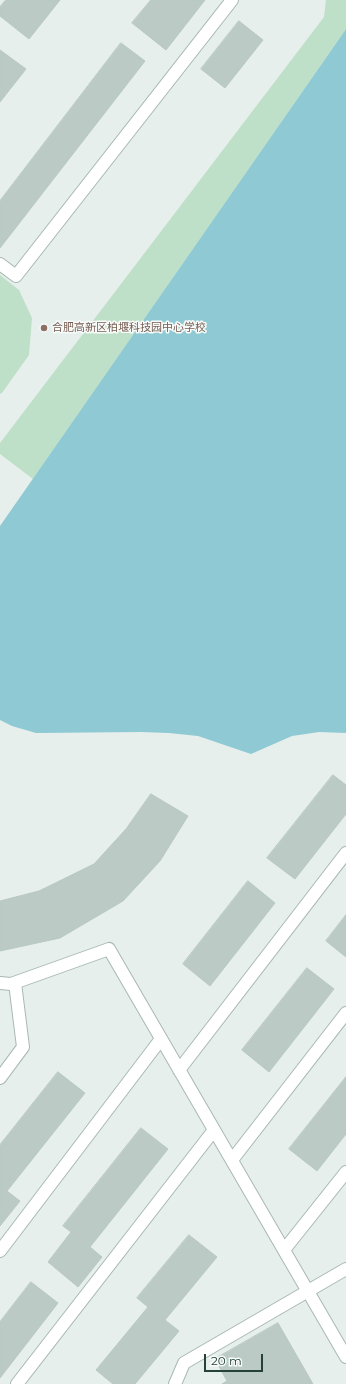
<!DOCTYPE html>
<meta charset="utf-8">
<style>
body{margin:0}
#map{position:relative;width:346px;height:1384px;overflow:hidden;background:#e6efeb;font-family:Montserrat,sans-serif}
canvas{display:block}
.scale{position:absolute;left:204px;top:1354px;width:59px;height:18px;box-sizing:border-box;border:2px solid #24423a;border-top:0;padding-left:5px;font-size:12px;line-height:14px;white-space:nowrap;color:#24423a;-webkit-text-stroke:3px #f7fbf9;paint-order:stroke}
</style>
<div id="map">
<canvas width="346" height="1384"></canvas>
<div class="scale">20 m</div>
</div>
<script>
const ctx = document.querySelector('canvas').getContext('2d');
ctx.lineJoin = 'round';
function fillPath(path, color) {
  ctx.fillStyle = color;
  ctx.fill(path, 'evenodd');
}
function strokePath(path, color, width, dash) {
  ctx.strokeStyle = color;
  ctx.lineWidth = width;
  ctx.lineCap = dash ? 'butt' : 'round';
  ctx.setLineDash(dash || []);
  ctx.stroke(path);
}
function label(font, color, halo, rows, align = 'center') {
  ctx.font = font + ' Montserrat,"Noto Sans SC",sans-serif';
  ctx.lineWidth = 3;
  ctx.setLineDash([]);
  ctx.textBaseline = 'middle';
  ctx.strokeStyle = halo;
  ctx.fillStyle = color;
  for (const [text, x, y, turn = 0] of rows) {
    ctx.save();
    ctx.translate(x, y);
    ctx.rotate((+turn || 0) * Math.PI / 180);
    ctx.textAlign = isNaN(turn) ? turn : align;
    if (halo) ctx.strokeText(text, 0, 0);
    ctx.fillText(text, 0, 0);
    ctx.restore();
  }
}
const green = new Path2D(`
 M326,0h20v29l-313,450 -33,-25v-11l324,-426z
 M0,275l19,15 13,28 -3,37 -27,38 -2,1z`);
const water = new Path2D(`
 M346,29v704l-27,-1 -27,4 -41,18 -53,-18 -29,-3 -28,-1 -105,1 -24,-7 -12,-6v-194z`);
const building = new Path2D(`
 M6,0h54l-31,39 -29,-23v-9z
 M151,0h54l-39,50 -34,-27z
 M239,21l24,19 -38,48 -24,-19z
 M121,43l24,18 -145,187v-47z
 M0,50l26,19 -26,33z
 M333,775l13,10v29l-51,65 -28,-21z
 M151,794l37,22 -28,45 -37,40 -63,37 -60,13v-50l39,-10 55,-27 32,-35z
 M248,881l27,22 -65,83 -27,-22z
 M346,915v42l-20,-16z
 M307,968l27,21 -65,83 -27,-22z
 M58,1072l27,21 -78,98 13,10 -20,25v-81z
 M346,1077v57l-29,37 -28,-22z
 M141,1128l27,21 -78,98 12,10 -24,30 -30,-25 23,-30 -8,-6z
 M189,1235l28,22 -52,63 14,11 -44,53h-22l-17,-14 52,-63 -11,-9z
 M31,1282l27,21 -58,75v-56z
 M278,1323l35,61h-91l5,-3 -12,-22z`);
const minor = new Path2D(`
 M0,264l16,12 216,-276
 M0,983l11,1 98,-35 237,408
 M179,1070l167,-217
 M0,1078l23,-31 -8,-64
 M232,1160l114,-147
 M284,1250l62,-78
 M0,1251l161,-212
 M17,1384l197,-254
 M175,1384l9,-21 162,-94`);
const markers = [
 [44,328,4,"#8d6e63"]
];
const educationNames = [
 ["合肥高新区柏堰科技园中心学校",52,328]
];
fillPath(green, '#bfe0c8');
fillPath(water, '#8ec9d4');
fillPath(building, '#bbcac4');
strokePath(building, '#b8c9c2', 1);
strokePath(minor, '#a8b8b2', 14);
strokePath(minor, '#fff', 12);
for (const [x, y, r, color] of markers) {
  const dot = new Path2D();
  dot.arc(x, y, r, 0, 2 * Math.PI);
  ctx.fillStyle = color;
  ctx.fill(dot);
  strokePath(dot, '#f7fbf9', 1.5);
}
label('11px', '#785e54', '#f7fbf9', educationNames, 'left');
</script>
